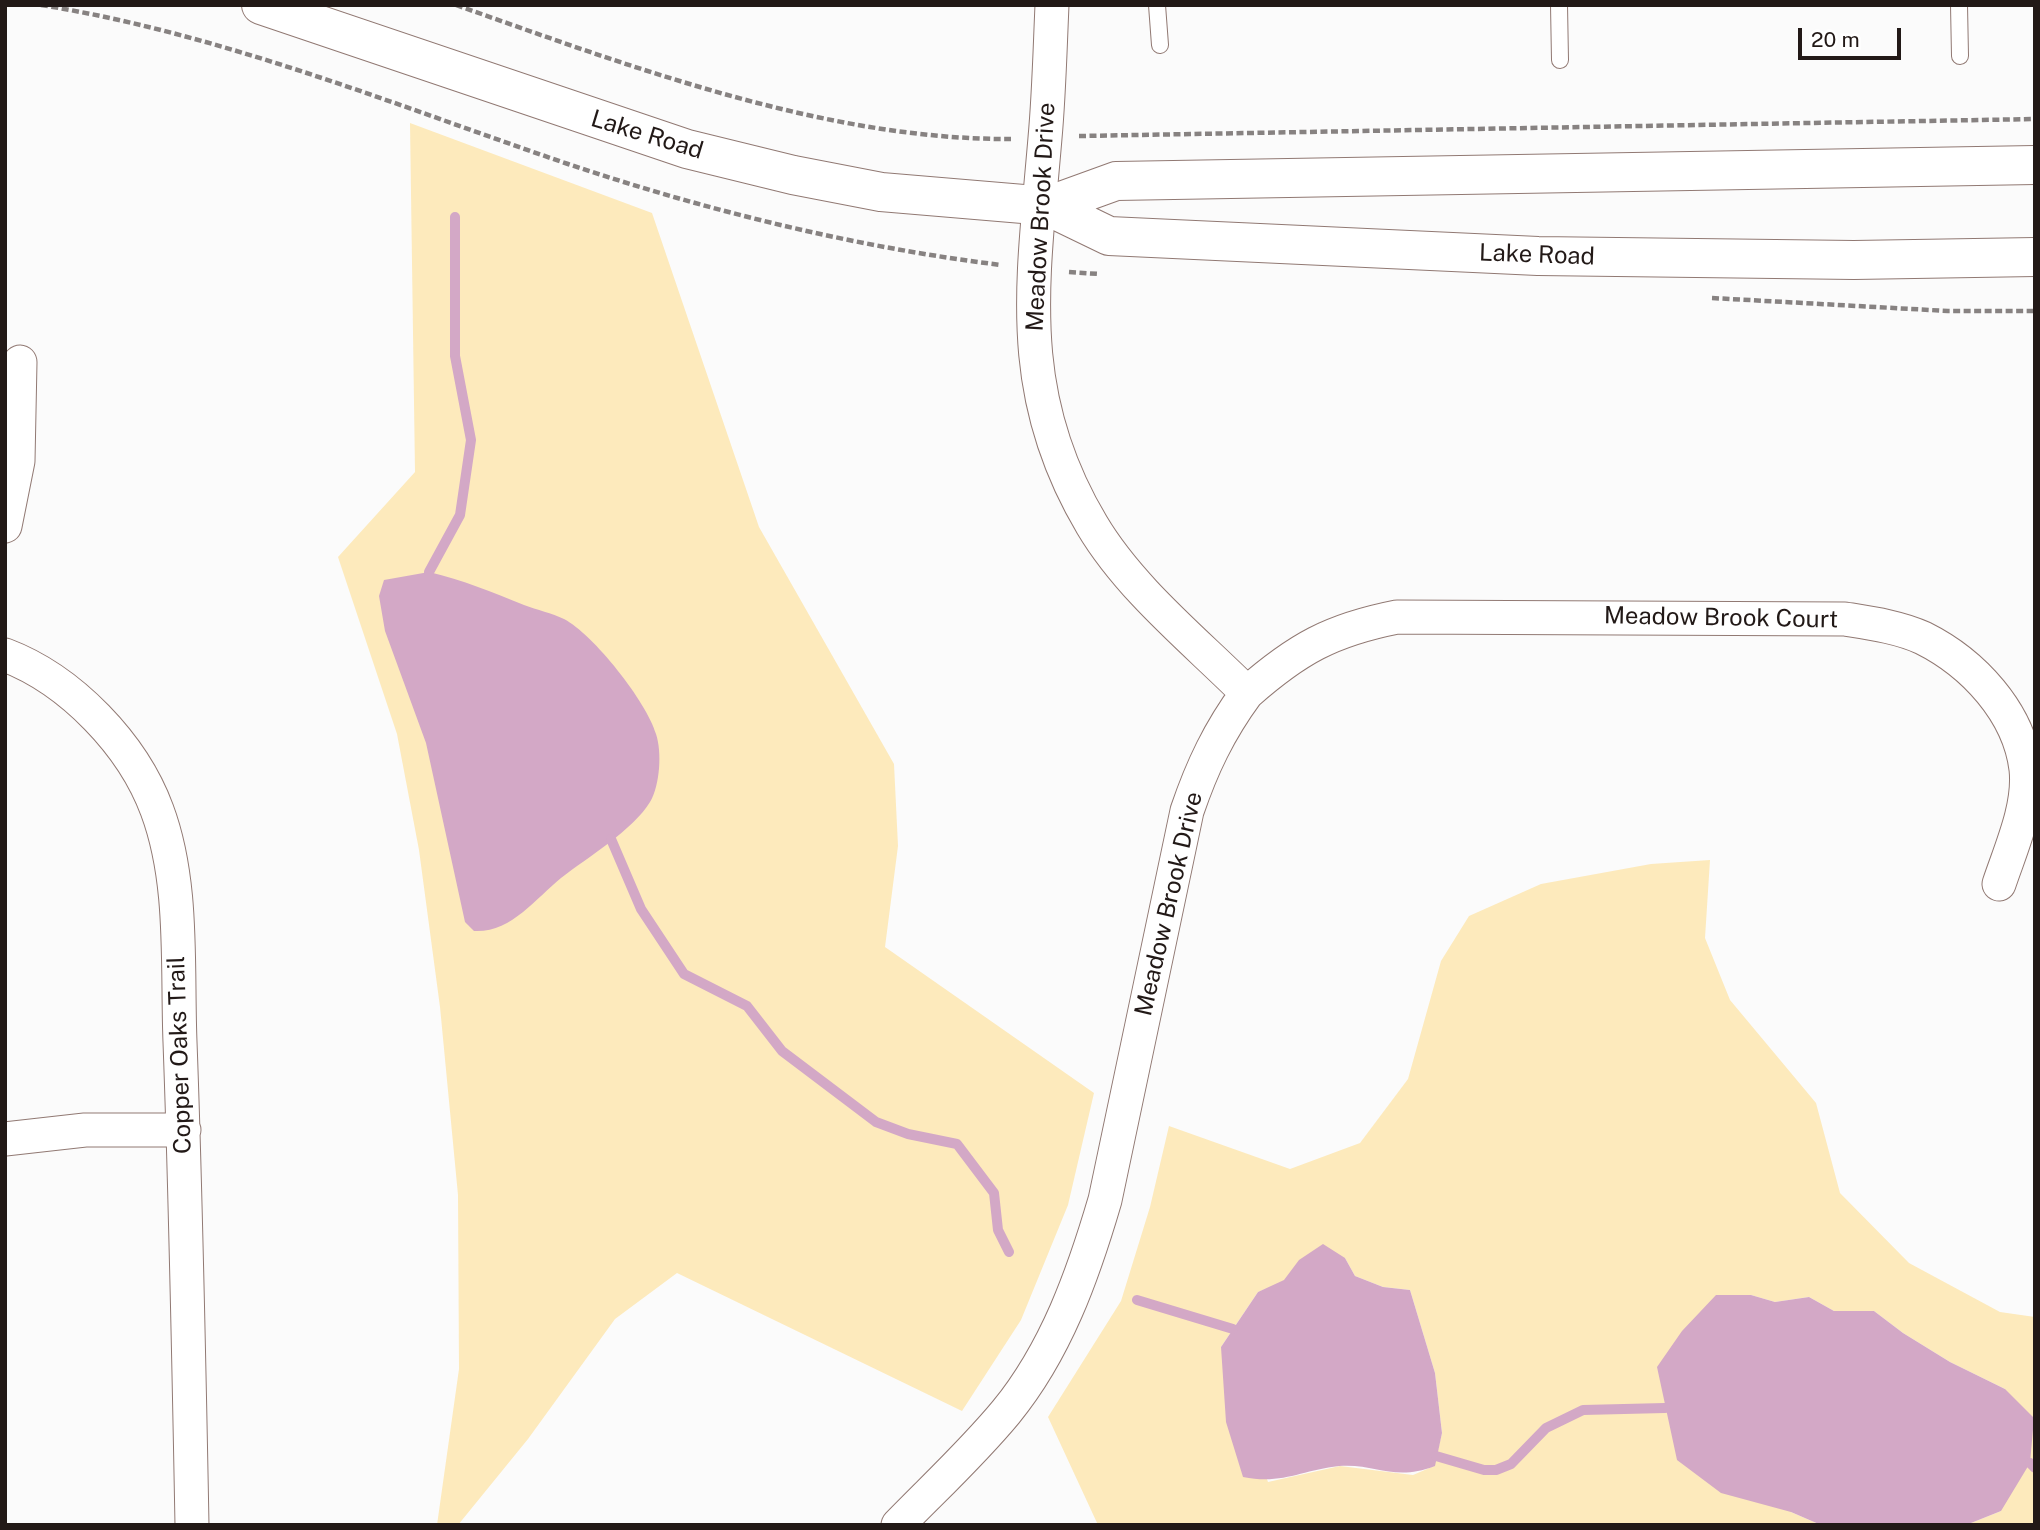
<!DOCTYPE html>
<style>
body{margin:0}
#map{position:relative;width:2040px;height:1530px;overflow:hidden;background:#fbfbfb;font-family:"Public Sans",sans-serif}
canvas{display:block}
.frame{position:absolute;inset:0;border:7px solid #221917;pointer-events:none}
.scale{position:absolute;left:1798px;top:28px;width:103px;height:32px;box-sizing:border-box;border:4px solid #221917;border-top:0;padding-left:9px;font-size:21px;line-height:24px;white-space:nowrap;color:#221917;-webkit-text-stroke:5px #fff;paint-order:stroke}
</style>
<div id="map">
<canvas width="2040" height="1530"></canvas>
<div class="frame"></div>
<div class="scale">20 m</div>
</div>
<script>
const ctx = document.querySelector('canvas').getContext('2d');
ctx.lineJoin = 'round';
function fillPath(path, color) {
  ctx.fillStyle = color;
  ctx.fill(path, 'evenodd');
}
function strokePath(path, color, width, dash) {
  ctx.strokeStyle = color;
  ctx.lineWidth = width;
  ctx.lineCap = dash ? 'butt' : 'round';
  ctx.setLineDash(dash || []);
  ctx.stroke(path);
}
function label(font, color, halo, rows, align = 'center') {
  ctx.font = font + ' "Public Sans",sans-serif';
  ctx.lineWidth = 6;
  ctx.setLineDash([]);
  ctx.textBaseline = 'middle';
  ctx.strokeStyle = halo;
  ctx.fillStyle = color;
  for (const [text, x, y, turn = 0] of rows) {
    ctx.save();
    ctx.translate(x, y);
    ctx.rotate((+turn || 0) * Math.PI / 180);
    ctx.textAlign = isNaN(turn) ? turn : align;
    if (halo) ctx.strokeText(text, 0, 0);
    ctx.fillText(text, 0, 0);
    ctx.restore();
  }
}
const green = new Path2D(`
 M410,123l242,90 107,314 135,237 4,82 -13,101 209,146 -26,112 -47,115 -59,91 -285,-138 -62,46 -87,120 -70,86h-21l22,-156 -1,-174 -18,-188 -21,-157 -22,-116 -59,-177 77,-85z
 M1710,860l-5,78 25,62 86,103 24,90 69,70 91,49 35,5v208h-69l35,-14 4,-122 -55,-27 -47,-29 -29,-22h-40l-25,-14 -34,5 -24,-7 40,217 30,13h-723l-50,-108 73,-116 29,-94 19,-81 121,43 70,-26 48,-64 33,-118 28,-45 72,-32 110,-20zM1345,1258l10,18 28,11 27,3 25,83 7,60 -8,33 -21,9 -73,-9 -72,16 -47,-135 37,-55z`);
const water = new Path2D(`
 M429,572c34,8 63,20 95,33 13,5 28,8 40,14 29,15 83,83 92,115 6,18 4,51 -6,68 -16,27 -63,56 -89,76 -26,21 -50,55 -87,53l-9,-9 -39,-179 -41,-112 -6,-35 5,-16z
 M1323,1244l22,14 10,18 28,11 27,3 25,83 7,60 -7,33c-41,16 -59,-3 -96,0 -37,4 -57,19 -96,11l-17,-55 -5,-75 37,-55 26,-12 15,-20z
 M1716,1295h35l24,7 34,-5 25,14h40l29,22 47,29 55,27 29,29 -4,45 -29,48 -35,14h-145l-30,-13 -70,-19 -44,-33 -20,-93 25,-36z`);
const stream = new Path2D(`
 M429,572l31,-57 11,-75 -16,-84v-139
 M611,839l30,70 43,65 63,32 35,45 94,71 32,12 49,10 37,49 4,37 11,22
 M1137,1300l96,29
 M1436,1456l48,14h12l15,-6 35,-36 37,-18 82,-2
 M2030,1463l5,5`);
const path = new Path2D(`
 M41,5c181,29 354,100 527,159 140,47 287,83 433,101
 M456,5c173,61 369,135 555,134
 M1079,136l956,-17
 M1069,272l30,2
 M1712,298l236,13h87`);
const service = new Path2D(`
 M1157,5l3,40
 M1559,5l1,55
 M1959,5l1,51`);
const minor = new Path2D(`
 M5,526l13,-65 2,-99
 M5,655c66,25 128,90 152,155 27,72 20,156 23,232 6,161 9,322 12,483
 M1247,693c50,-44 84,-63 150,-76l448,2c25,4 54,8 78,19 50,25 96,74 103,131 4,38 -15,79 -27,115
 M5,1139l80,-9h99
 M898,1525c36,-37 75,-73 108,-113 50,-61 77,-137 99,-212l82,-389c15,-44 32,-80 60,-118 -52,-52 -117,-104 -155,-168 -79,-132 -59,-243 -47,-387 4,-44 5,-89 7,-133`);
const tertiary = new Path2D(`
 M261,5l426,144 106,26 88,17 166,14 62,30 429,20 316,4 181,-3
 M1047,206l69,-25 919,-16`);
const streetNames = [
 ["Lake Road",647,135,17],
 ["Meadow Brook Drive",1041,217,-87],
 ["Lake Road",1537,255,2],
 ["Meadow Brook Court",1721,618,1],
 ["Meadow Brook Drive",1169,904,-77],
 ["Copper Oaks Trail",180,1055,-92]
];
fillPath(green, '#fdeabc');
fillPath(water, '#d3a8c6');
strokePath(stream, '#d3a8c6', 10);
strokePath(service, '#917973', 18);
strokePath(minor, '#917973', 35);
strokePath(tertiary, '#917973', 40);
strokePath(path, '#878281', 4.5, [7, 3.5]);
strokePath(service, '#fff', 16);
strokePath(minor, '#fff', 33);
strokePath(tertiary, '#fff', 38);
label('24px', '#221917', '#fff', streetNames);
</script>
